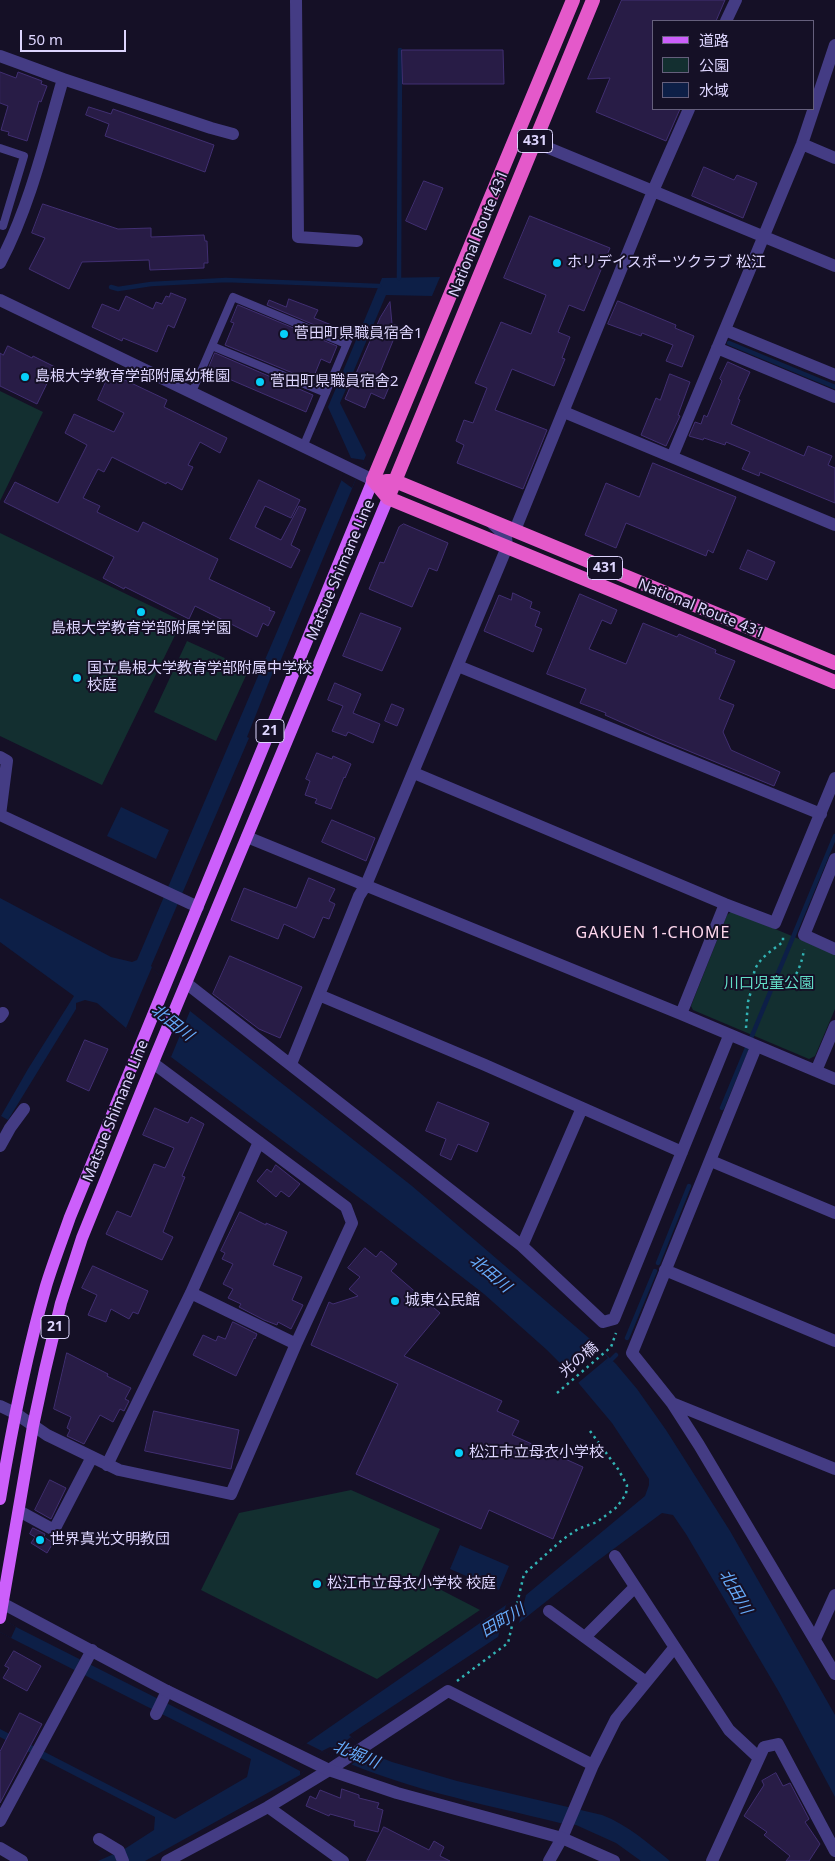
<!DOCTYPE html>
<meta charset="utf-8">
<style>
body{margin:0}
#map{position:relative;width:835px;height:1861px;overflow:hidden;background:#151026;font-family:"Noto Sans","Noto Sans JP",sans-serif}
canvas{display:block}
.legend{position:absolute;left:652px;top:20px;width:162px;height:90px;box-sizing:border-box;background:#151026;border:1px solid #655f7c;margin:0;padding:6px 9px;list-style:none;font-size:15px;color:#ddd5fe}
.legend li{display:flex;align-items:center;gap:10px;height:25px}
.legend b{width:25px;border:1px solid #655f7c}
.scale{position:absolute;left:20px;top:30px;width:106px;height:22px;box-sizing:border-box;border:2px solid #ddd5fe;border-top:0;padding-left:6px;font-size:15px;line-height:18px;white-space:nowrap;color:#ddd5fe;-webkit-text-stroke:4px #151026;paint-order:stroke}
</style>
<div id="map">
<canvas width="835" height="1861"></canvas>
<ul class="legend">
<li><b style="height:6px;background:#cc5ffb"></b>道路</li>
<li><b style="height:14px;background:#132f30"></b>公園</li>
<li><b style="height:14px;background:#0d1f47"></b>水域</li>
</ul>
<div class="scale">50 m</div>
</div>
<script>
const ctx = document.querySelector('canvas').getContext('2d');
ctx.lineJoin = 'round';
function fillPath(path, color) {
  ctx.fillStyle = color;
  ctx.fill(path, 'evenodd');
}
function strokePath(path, color, width, dash) {
  ctx.strokeStyle = color;
  ctx.lineWidth = width;
  ctx.lineCap = dash ? 'butt' : 'round';
  ctx.setLineDash(dash || []);
  ctx.stroke(path);
}
function label(font, color, halo, rows, align = 'center') {
  ctx.font = font + ' "Noto Sans","Noto Sans JP",sans-serif';
  ctx.lineWidth = 4;
  ctx.setLineDash([]);
  ctx.textBaseline = 'middle';
  ctx.strokeStyle = halo;
  ctx.fillStyle = color;
  for (const [text, x, y, turn = 0] of rows) {
    ctx.save();
    ctx.translate(x, y);
    ctx.rotate((+turn || 0) * Math.PI / 180);
    ctx.textAlign = isNaN(turn) ? turn : align;
    if (halo) ctx.strokeText(text, 0, 0);
    ctx.fillText(text, 0, 0);
    ctx.restore();
  }
}
const green = new Path2D(`
 M0,391l43,21 -43,89z
 M0,533l182,88 -80,164 -102,-49z
 M187,641l62,28 -33,72 -62,-29z
 M732,911l103,43v55l-20,47 -6,3 -116,-49 -2,-4 36,-91z
 M351,1490l89,39 -22,49 62,32 -103,69 -176,-89 38,-77z`);
const water = new Path2D(`
 M440,277l-8,19 -46,-1 -46,108 26,52 -86,207 -7,10 -26,65 2,1 -98,228 39,45 222,175 178,153 26,25 21,25 29,41 64,101 105,184v82l-56,-105 -93,-158 -13,-19 -11,-2 -66,49 -77,61 -170,112 18,17 25,10 65,19 145,34c26,10 46,28 68,46h-29l-25,-18 -40,-18 -16,-2c-80,-20 -163,-35 -238,-72l-22,24 -155,86h-47l25,-11 31,-20 1,-13 -155,-80v-8l175,90 72,-42 4,-18 -240,-121 -11,-6v-15l16,10 265,134 225,-156 20,-10 119,-99 4,-11v-6l-37,-56 -42,-50 -23,-23 -63,-56 -115,-89 -198,-148 -45,-29 -29,-25 -12,-3 -9,3v6l-68,111 -7,-4 27,-47 46,-73 -74,-54v-44l111,59 21,5 5,-2 214,-502 -23,-51 54,-129z
 M121,807l48,23 -13,29 -49,-23z
 M460,1545l49,21 -10,24 -49,-21z`);
const pier = new Path2D(`
 M351,458l13,2 -12,28 -11,-8z
 M152,967l38,44 -19,46 -45,-29z
 M600,1348l8,10 -30,25 -8,-9z
 M526,1595l-7,28 -21,14 8,-32z
 M0,1617l16,10 -5,11 -11,-6z
 M351,1737l16,15 -16,13 -29,-14 -22,24v-4l-19,-10 25,-18 16,8 8,-4 5,2z`);
const stream = new Path2D(`
 M399,278l1,-228
 M111,287l7,2 33,-5 75,-4 153,6
 M729,343l106,44
 M722,1108l113,-272
 M658,1263l31,-77
 M627,1338l28,-67
 M608,1363l8,-8`);
const building = new Path2D(`
 M622,0h103l-9,21h-62v88h26l-14,32 -70,-29 14,-34 -22,1z
 M402,50h101l1,34h-101z
 M0,72l16,6 2,-6 24,9 -1,3 6,2 -6,16 -2,-1 -12,40 -19,-6 1,-3 -8,-2 7,-24 -8,-3z
 M89,107l22,7 2,-5 101,36 -9,27 -100,-36 4,-12 -23,-9z
 M704,167l30,13 3,-5 20,8 -14,35 -51,-22z
 M424,181l19,7 -17,42 -20,-9z
 M43,204l75,25 33,-1v9l53,-2 1,6h2l1,22h-4v5l-54,2 -1,-10 -67,2 -13,27 -40,-20 16,-31 -13,-5z
 M530,216l80,32 -26,63 -15,-6 -11,27 12,5 -8,21 3,1 -11,27 -42,-17 -17,41 52,20 -24,59 -66,-26 7,-18 -8,-4 8,-21 9,3 14,-35 -12,-5 26,-61 30,12 15,-39 -42,-17z
 M171,293l15,6 -12,29 -6,-3 -11,27 -34,-14 -1,3 -30,-14 10,-23 17,7 7,-15 27,13 3,-7 6,2 4,-8 3,1z
 M289,299l29,11 -4,8 25,10 -3,6 -69,-29 2,-5 17,7z
 M618,301l58,24 -1,3 19,8 -12,31 -16,-6 7,-16 -31,-12 -1,3 -33,-12z
 M390,302l2,22 7,2 -20,49 13,5 -8,19 -13,-6 -6,15 -20,-9 35,-81z
 M238,305l99,41 -7,17 -9,-4 -9,22 -87,-36 9,-22 -3,-1z
 M8,346l24,12 1,-2 22,11 -18,37 -37,-18v-33l3,2z
 M215,353l98,42 -7,17 -98,-42z
 M728,362l22,10 -12,27 2,1 -9,24 73,32 4,-10 24,10 -4,9 7,3v35l-75,-31 -1,4 -17,-7 8,-17 -24,-10 -1,3 -21,-7 -1,2 -14,-4 6,-14 6,2 3,-9 3,2 15,-36 -2,-2z
 M110,373l57,27 -3,7 63,31 -7,15 -20,-11 -12,23 5,2 -11,23 -15,-8 -1,2 -54,-27 -8,15 -6,-3 -15,29 17,8 -3,6 41,20 5,-10 75,37 -9,20 61,29 -1,2 6,2 -7,14 -5,-3 -6,14 -62,-31 -6,13 -64,-32 -1,2 -21,-11 11,-21 -110,-55 11,-20 43,21 29,-58 -22,-12 9,-19 40,18 10,-19 -26,-13z
 M670,374l20,8 -12,33 2,1 -14,30 -25,-11 15,-37 4,2z
 M653,463l83,34 -23,56 -5,-3 -2,6 -80,-33 -10,25 -31,-13 21,-52 33,14z
 M259,480l41,20 -9,18 -26,-12 -10,21 26,13 18,-34 7,3 -15,36 9,5 -9,18 -61,-29z
 M404,524l44,19 -11,28 -8,-3 -17,39 -43,-18 11,-27 4,1 15,-36z
 M748,550l27,12 -8,18 -27,-11z
 M513,593l19,9 -2,6 10,4 -5,14 7,3 -9,23 -49,-21 15,-36 12,5z
 M580,594l37,16 -6,14 -9,-4 -13,29 37,15 17,-41 34,14 2,-3 37,16 -1,3 20,8 -16,38 15,6 -11,27 8,18 49,22 -6,14 -117,-48 -52,-23 1,-2 -26,-10 6,-14 -39,-15z
 M361,613l40,15 -19,43 -39,-15z
 M335,683l26,11 -8,19 27,11 -7,19 -25,-11 -2,4 -14,-5 11,-25 -15,-6z
 M392,704l12,5 -7,17 -12,-5z
 M317,753l15,6 1,-3 18,8 -6,14 -1,-1 -13,32 -16,-6 2,-4 -12,-4 5,-14 -4,-2z
 M332,820l43,18 -9,23 -44,-19z
 M309,878l26,11 -6,12 6,3 -6,15 -6,-2 -9,21 -30,-14 -6,15 -47,-19 13,-32 52,20z
 M230,956l72,31 -22,51 -21,-9 -46,-35z
 M85,1040l23,9 -19,42 -22,-10z
 M438,1102l51,21 -12,29 -19,-8 -7,16 -11,-5 6,-16 -20,-8z
 M155,1108l33,15 3,-6 13,7 -22,52 3,1 -22,55 10,5 -11,23 -56,-26 11,-23 14,6 23,-53 11,4 9,-20 -31,-13z
 M276,1165l24,19 -11,13 -8,-6 -5,6 -19,-16 10,-12 4,3z
 M240,1212l26,13v-2l21,9 -14,33 29,12 -10,23 11,5 -12,24 -13,-7 -1,3 -13,-5 -25,-13 2,-3 -13,-6 5,-9 -10,-5 10,-20 -11,-5 3,-6 -4,-2z
 M365,1248l11,9 5,-6 16,13 -6,7 49,42 -36,43 98,45 -5,10 22,10 -7,14 71,32 -30,72 -64,-29 -8,19 -125,-55 42,-90 -87,-39 18,-43 4,2 25,-8 -9,-7 11,-12 -12,-9z
 M93,1266l55,25 -10,23 -5,-2 -4,7 -18,-10 -5,13 -18,-7 9,-20 -15,-7z
 M233,1322l24,12 -2,5 -1,-1 -18,38 -43,-21 10,-20 13,6 2,-5 7,3z
 M67,1353l41,21 -1,2 24,12 -6,11 4,2 -5,10 -4,-2 -7,13 -13,-7 -16,29 -17,-8 3,-6 -3,-2 4,-11 -17,-8z
 M154,1411l85,19 -8,39 -86,-18z
 M50,1480l16,8 -15,31 -16,-9z
 M33,1528l12,6 -1,3 9,6 -6,10 -16,-10 4,-6 -5,-3z
 M14,1651l27,15 -14,25 -24,-13 6,-10 -4,-2z
 M20,1713l22,11 -42,79v-51z
 M776,1773l7,13 7,-3 19,36 -4,3 15,22 -11,17h-23l4,-5 -26,-21 3,-3 -23,-16 20,-31 -2,-4z
 M342,1789l17,6v3l20,5 -2,5 6,2 -5,22 -24,-6 1,-5 -25,-7 -1,2 -23,-10 4,-10 6,3 4,-9 20,8z
 M384,1827l45,23 5,-9 10,6 -4,9 10,5h-83z`);
const path = new Path2D(`
 M754,980c-3,-17 17,-29 29,-38v-8
 M746,1028l2,-26 6,-22 2,-1c8,2 16,5 23,7 15,3 24,-26 25,-37
 M557,1393l54,-46 5,-14
 M457,1681l51,-38 16,-69 38,-34 16,-11 19,-7 20,-15 9,-13 1,-9 -9,-16 -28,-38`);
const service = new Path2D(`
 M0,148l24,8 -21,70 -3,-1
 M212,346l114,47
 M192,392l41,-95 113,47
 M303,447l50,-118`);
const minor = new Path2D(`
 M296,0l2,237 59,4
 M726,21l10,-21
 M0,56l63,23
 M534,142l301,124
 M802,144l33,14
 M0,263c30,-57 45,-122 63,-184l148,49 22,6
 M725,330l110,45
 M717,348l118,49
 M564,412l271,113
 M672,457l130,-313 33,-99
 M515,530l138,-339 36,-82
 M458,666l363,148
 M0,757l7,4 -7,54
 M414,773l311,131 50,19 60,-145
 M0,815l198,92
 M247,837l434,177 154,65
 M835,859l-31,76 31,14
 M186,983l336,263 81,76 11,-3 115,-283
 M319,995l166,70 197,87
 M681,1014l44,-110
 M0,1017l3,-4
 M756,1047l-124,306 40,50 163,66
 M291,1064l68,-168 7,-11 141,-338 -1,-10 -15,-15
 M816,1071l19,-45
 M0,1146l10,-18 14,-19
 M711,1161l124,52
 M522,1246l60,-138
 M665,1270l170,71
 M191,1293l105,51
 M672,1403l27,42 136,229
 M0,1406l15,7 32,22 72,35 112,24 65,-150 56,-121 -6,-16 -193,-144
 M107,1465l84,-172 68,-151
 M19,1511l35,19 38,-73
 M615,1556l114,174 30,28 -47,103
 M549,1611l97,71
 M585,1637l50,-50
 M815,1639l20,-44
 M156,1714l11,-23
 M759,1758l5,-11 14,-3 57,107
 M268,1807l75,54
 M0,1821l92,-171
 M99,1839l20,12 4,10
 M0,1848l22,13
 M167,1861l101,-54 61,-37 119,-79 145,74
 M549,1861l13,-23 31,-73 23,-46 58,-71`);
const tertiary = new Path2D(`
 M0,300l373,180
 M0,1602l167,89 162,79 68,23 165,45 52,23`);
const primary = new Path2D(`
 M0,1499c12,-72 26,-143 46,-213 7,-23 16,-46 24,-69l303,-737
 M0,1618l33,-192 12,-56 16,-67 21,-65 74,-183 232,-557`);
const trunk = new Path2D(`
 M373,480l200,-480
 M373,480l15,18 447,184
 M386,481h9l440,182
 M388,498l205,-498`);
const markers = [
 [557,263,5,"#06cff9"],
 [284,334,5,"#06cff9"],
 [25,377,5,"#06cff9"],
 [260,382,5,"#06cff9"],
 [141,612,5,"#06cff9"],
 [77,678,5,"#06cff9"],
 [395,1301,5,"#06cff9"],
 [459,1453,5,"#06cff9"],
 [40,1540,5,"#06cff9"],
 [317,1584,5,"#06cff9"]
];
const shields = [
 [535,141,35],
 [605,568,35],
 [270,731,28],
 [55,1327,28]
];
const shieldNames = [
 ["431",535,141],
 ["431",605,568],
 ["21",270,731],
 ["21",55,1327]
];
const streetNames = [
 ["National Route 431",479,234,-68],
 ["Matsue Shimane Line",341,570,-67],
 ["National Route 431",701,609,22],
 ["Matsue Shimane Line",116,1111,-68],
 ["光の橋",579,1360,-40]
];
const poiNames = [
 ["ホリデイスポーツクラブ 松江",567,263],
 ["菅田町県職員宿舎1",294,334],
 ["島根大学教育学部附属幼稚園",35,377],
 ["菅田町県職員宿舎2",270,382],
 ["島根大学教育学部附属学園",141,629,"center"],
 ["国立島根大学教育学部附属中学校",87,669],
 ["校庭",87,686],
 ["城東公民館",405,1301],
 ["松江市立母衣小学校",469,1453],
 ["世界真光文明教団",50,1540],
 ["松江市立母衣小学校 校庭",327,1584]
];
const parkNames = [
 ["川口児童公園",769,984]
];
const neighbourhoodNames = [
 ["GAKUEN 1-CHOME",653,933]
];
const waterNames = [
 ["北田川",172,1023,38],
 ["北田川",490,1274,40],
 ["北田川",735,1592,60],
 ["田町川",503,1621,-31],
 ["北堀川",356,1755,22]
];
fillPath(green, '#132f30');
fillPath(water, '#0d1f47');
fillPath(pier, '#151026');
strokePath(stream, '#0d1f47', 4.5);
fillPath(building, '#281c46');
strokePath(building, '#412f72', 1);
strokePath(path, '#32b4b5', 2.5, [2.5, 4]);
strokePath(service, '#443c84', 8);
strokePath(minor, '#443c84', 12);
strokePath(tertiary, '#443c84', 12);
strokePath(primary, '#cc5ffb', 12);
strokePath(trunk, '#e459ca', 14);
for (const [x, y, r, color] of markers) {
  const dot = new Path2D();
  dot.arc(x, y, r, 0, 2 * Math.PI);
  ctx.fillStyle = color;
  ctx.fill(dot);
  strokePath(dot, '#151026', 2);
}
for (const [x, y, w] of shields) {
  const box = new Path2D();
  box.roundRect(x - w / 2, y - 11.5, w, 23, 4);
  ctx.fillStyle = '#151026';
  ctx.fill(box);
  strokePath(box, '#ddd5fe', 1);
}
label('bold 14px', '#ddd5fe', null, shieldNames);
label('15px', '#ddd5fe', '#151026', streetNames);
label('15px', '#ddd5fe', '#151026', poiNames, 'left');
label('15px', '#62ddc7', '#151026', parkNames);
ctx.letterSpacing = '1px';
label('16px', '#fed7ed', '#151026', neighbourhoodNames);
ctx.letterSpacing = '0px';
label('italic 16px', '#66abfb', '#151026', waterNames);
</script>
